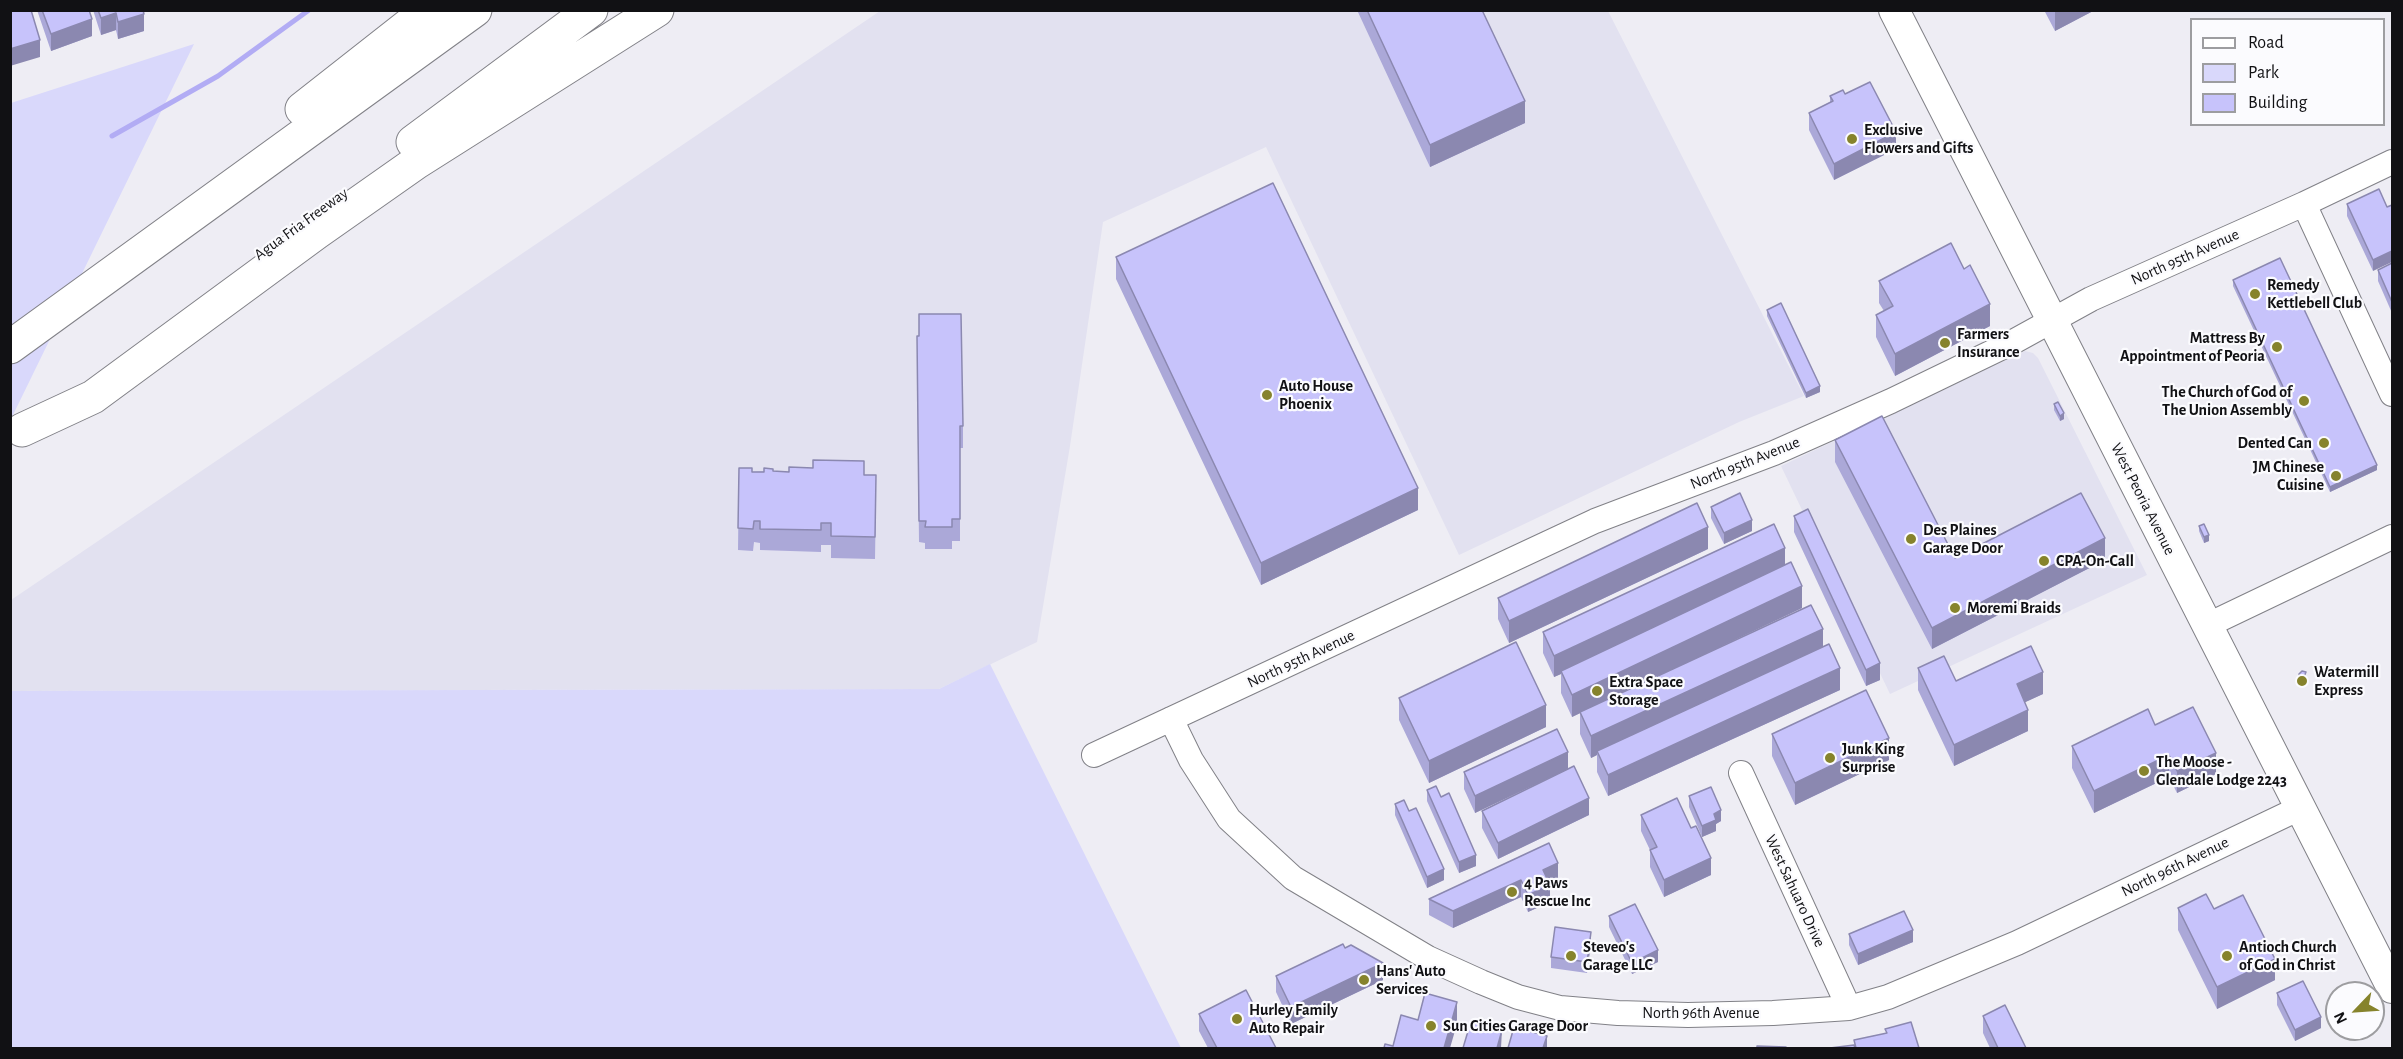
<!DOCTYPE html>
<style>
body{margin:0}
#map{position:relative;width:2403px;height:1059px;overflow:hidden;background:#eeedf4;font-family:"Alegreya Sans",sans-serif}
canvas{display:block}
.frame{position:absolute;inset:0;border:12px solid #111114;pointer-events:none}
.legend{position:absolute;left:2190px;top:18px;width:195px;height:108px;box-sizing:border-box;background:#fbfbfe;border:2px solid #9d9da0;margin:0;padding:8px 10px;list-style:none;font-size:18px;color:#111114}
.legend li{display:flex;align-items:center;gap:12px;height:30px}
.legend b{width:30px;border:2px solid #9d9da0}
.north{position:absolute;left:2325px;top:981px;width:60px;height:60px;box-sizing:border-box;background:#fbfbfe;border:2px solid #9d9da0;border-radius:50%;rotate:245deg;font-size:16px;font-weight:700;line-height:24px;text-align:center;color:#111114}
.north::after{content:'';display:block;margin:auto;width:21px;height:27px;background:#86832c;clip-path:polygon(50% 0,100% 100%,50% 72%,0 100%)}
</style>
<div id="map">
<canvas width="2403" height="1059"></canvas>
<div class="frame"></div>
<ul class="legend">
<li><b style="height:8px;background:#fff"></b>Road</li>
<li><b style="height:16px;background:#d9d8fb"></b>Park</li>
<li><b style="height:16px;background:#c7c3fb"></b>Building</li>
</ul>
<div class="north">N</div>
</div>
<script>
const ctx = document.querySelector('canvas').getContext('2d');
ctx.lineJoin = 'round';
function fillPath(path, color) {
  ctx.fillStyle = color;
  ctx.fill(path, 'evenodd');
}
function strokePath(path, color, width, dash) {
  ctx.strokeStyle = color;
  ctx.lineWidth = width;
  ctx.lineCap = dash ? 'butt' : 'round';
  ctx.setLineDash(dash || []);
  ctx.stroke(path);
}
function label(font, color, halo, rows, align = 'center') {
  ctx.font = font + ' "Alegreya Sans",sans-serif';
  ctx.lineWidth = 4.5;
  ctx.setLineDash([]);
  ctx.textBaseline = 'middle';
  ctx.strokeStyle = halo;
  ctx.fillStyle = color;
  for (const [text, x, y, turn = 0] of rows) {
    ctx.save();
    ctx.translate(x, y);
    ctx.rotate((+turn || 0) * Math.PI / 180);
    ctx.textAlign = isNaN(turn) ? turn : align;
    if (halo) ctx.strokeText(text, 0, 0);
    ctx.fillText(text, 0, 0);
    ctx.restore();
  }
}
const built = new Path2D(`
 M880,11h728l196,385 -65,26 -280,133 -193,-408 -163,75 -33,224 -33,196 -98,47 -928,2v-91z
 M2025,351l8,2 5,5 109,217 -257,119 -109,-228z`);
const green = new Path2D(`
 M194,44l-183,375v-316z
 M990,664l191,384h-1170v-357l928,-2z`);
const stream = new Path2D(`
 M112,136l106,-60 91,-66`);
const minor = new Path2D(`
 M2304,204l88,190
 M2208,625l184,-88
 M1171,719l20,41 38,59 64,59 135,80 53,24 37,15 42,11 58,5 70,2 85,-2 76,-5 39,-11 129,-54 283,-135
 M1094,755l501,-234 179,-68 117,-52 122,-59 78,-43 213,-95 88,-42
 M1741,773l108,235`);
const major = new Path2D(`
 M1894,10l498,978`);
const highway = new Path2D(`
 M302,109l126,-99
 M413,142l178,-132
 M10,347l465,-337
 M22,430l71,-33 223,-164 101,-71 240,-152`);
const wall = new Path2D(`
 M37,10h52l3,26 -41,15z
 M93,10h50l1,21 -26,8 -2,-9 -15,5z
 M1357,10h125l43,113 -95,44z
 M2044,10h51l-40,21z
 M1830,96l66,53 -62,31 -25,-50v-17l21,-11z
 M2379,189l-6,82 -26,-55v-12z
 M1116,257l302,253 -157,75 -145,-306z
 M2392,263v50l-14,-32v-11z
 M2233,280l144,190 -47,22 -97,-206z
 M1879,281l111,45 -95,50 -19,-39v-22l8,-4 -5,-8z
 M1767,310l53,82 -14,6 -39,-82z
 M919,336l44,90v22h-3v93h-8v8h-27v-6l-6,-1 -2,-184z
 M2054,404l10,15 -4,2 -6,-11z
 M1835,440l120,118 150,2 -173,89 -97,-187z
 M739,468l13,4 21,-1 91,4 12,22 -1,62 -44,-1v-13h-10v7l-61,-2v-7l-6,-1 -1,9 -15,-1z
 M1711,507l41,24 -28,13 -13,-26z
 M1794,516l86,164 -14,6 -72,-154z
 M2199,526l10,15 -5,2 -5,-12z
 M1708,549l-199,94 -11,-24v-21z
 M1785,565l17,43 -136,64 157,-25 17,43 -232,106 -11,-24v-17l-6,3 -11,-24v-21l-8,4 -11,-24v-19l-7,3 -11,-24v-21z
 M1918,668l38,13 87,13 -18,8 3,29 -74,35 -36,-76z
 M2299,674l7,3 -2,6h-4l-1,-3z
 M1399,698l147,29 -117,56 -30,-63z
 M2155,725l61,49 -39,19 -8,-16 -75,36 -22,-45v-22z
 M1772,734l117,26 -94,45 -23,-49z
 M1568,769l-93,44 -11,-24v-17z
 M1427,790l14,7 35,69 -17,7 -32,-72z
 M1689,796l32,25 -5,3v7l-14,6 -13,-30z
 M1395,804l14,7 35,69 -17,8 -32,-73z
 M1482,811l107,4 -91,44 -16,-31z
 M1641,815l50,13 20,47 -47,22 -14,-30v-17l-9,-19z
 M1549,843l9,36 -9,5 1,18 -22,10 -7,-15 -68,31 -24,-13v-16z
 M2178,908l36,1 61,71 -58,29 -39,-79z
 M1609,916l49,46 -26,12 -23,-47z
 M1849,934l64,8 -55,23 -9,-20z
 M1591,943l-4,30 -36,-5v-11z
 M1345,948l38,32 -92,44 -15,-32v-16z
 M2277,993l44,35 -26,13 -18,-36z
 M1199,1014l77,34h-68l-9,-17z
 M1983,1016l43,32h-36l-7,-15z`);
const shadedWall = new Path2D(`
 M2055,10h40l-40,21z
 M116,13v17l-15,5v-17z
 M144,14v17l-26,8v-17z
 M92,19v17l-41,15v-17z
 M40,40v17l-30,9v-17z
 M1525,101v22l-95,44v-22z
 M1896,132v17l-62,31v-16z
 M2392,251v11l-19,9v-11z
 M1990,304v22l-95,50v-22z
 M1820,386v6l-14,6v-5z
 M2064,413v6l-4,2v-5z
 M2377,465v5l-47,22v-5z
 M1418,488v22l-157,75v-22z
 M1752,520v11l-28,13v-11z
 M1708,527v22l-199,94v-22z
 M2209,535v6l-5,2v-6z
 M2105,538v22l-173,89v-21z
 M1785,548v21l-224,102v3l-7,3v-21z
 M1802,586v22l-230,109v-22z
 M1823,629v22l-226,100v4l-6,3v-22z
 M1880,663v17l-14,6v-16z
 M1840,668v22l-232,106v-21z
 M2043,672v22l-26,12v-22z
 M1546,705v22l-117,56v-22z
 M2028,710v21l-74,35v-21z
 M1889,738v22l-94,45v-22z
 M1568,752v17l-93,44v-17z
 M2216,753v21l-39,19v-22z
 M2169,755v22l-75,36v-22z
 M1589,798v17l-91,44v-16z
 M1721,810v11l-5,3v7l-14,6v-11l12,-12z
 M1476,855v11l-17,7v-11z
 M1711,858v17l-47,22v-17z
 M1558,863v16l-15,8v-17z
 M1444,869v11l-17,8v-11z
 M1521,880v17l-68,31v-17z
 M1550,885v17l-22,10v-17z
 M1913,930v12l-55,23v-11z
 M1591,932v11l-4,30v-11z
 M1658,950v12l-26,12v-11z
 M2275,959v21l-58,29v-22z
 M1383,963v17l-92,44v-17z
 M1457,1002v22l-7,24h-6z
 M2321,1017v11l-26,13v-11z
 M1502,1030l-1,18h-4z
 M1547,1036v12h-4z`);
const building = new Path2D(`
 M10,10h21l9,30 -30,9z
 M42,10h47l3,9 -41,15z
 M98,10h45l1,4 -26,8 -2,-9 -15,5z
 M1367,10h115l43,91 -95,44z
 M1870,82l26,50 -62,32 -25,-51 24,-12 -3,-5 13,-6 2,4z
 M1273,183l145,305 -157,75 -145,-306z
 M2379,189l8,18 5,-2v46l-19,9 -26,-56z
 M1951,243l13,26 6,-4 20,39 -95,50 -19,-39 17,-9 -14,-25z
 M2280,258l97,207 -47,22 -97,-207z
 M2392,263v39l-14,-32z
 M1781,303l39,83 -14,7 -39,-83z
 M919,314h42l2,112h-3v93h-8v8h-27l1,-6h-7l-2,-185h2z
 M2058,402l6,11 -4,3 -6,-12z
 M1882,416l73,142 126,-65 24,45 -173,90 -97,-188z
 M813,460l51,1v14h12l-1,62 -44,-1v-13h-10v7l-61,-1v-8h-6l-1,8 -15,-1 1,-60h13v4h12v-4l9,1v2l16,1v-5l24,1z
 M1740,493l12,27 -28,13 -13,-26z
 M1697,503l11,24 -199,94 -11,-23z
 M1808,509l72,154 -14,7 -72,-154z
 M1774,524l11,24 -231,108 -11,-24z
 M2204,524l5,11 -5,2 -5,-11z
 M1791,562l11,24 -230,109 -11,-24z
 M1811,605l12,24 -232,107 -11,-24z
 M1516,642l30,63 -117,56 -30,-63z
 M1829,644l11,24 -232,107 -11,-24z
 M2031,646l12,26 -26,12 11,26 -74,35 -36,-77 26,-12 12,25z
 M2302,671l4,1 -2,5 -4,1 -1,-4z
 M1866,690l23,48 -94,45 -23,-49z
 M2193,707l23,46 -39,18 -8,-16 -75,36 -22,-45 76,-37 7,16z
 M1557,729l11,23 -93,44 -11,-24z
 M1574,766l15,32 -91,45 -16,-32z
 M1436,786l5,11 8,-4 27,62 -17,7 -32,-72z
 M1711,787l10,23 -7,4 2,6 -14,6 -13,-30z
 M1677,798l14,30 5,-2 15,32 -47,22 -14,-30 7,-3 -16,-32z
 M1404,800l5,11 7,-3 28,61 -17,8 -32,-73z
 M1549,843l9,20 -15,7 7,15 -22,10 -7,-15 -68,31 -24,-12z
 M2206,894l8,15 29,-14 32,64 -58,28 -39,-79z
 M1635,904l23,46 -26,13 -23,-47z
 M1904,911l9,19 -55,24 -9,-20z
 M1555,927l36,5 -4,30 -36,-5z
 M1343,944l2,4 6,-3 32,18 -92,44 -15,-31z
 M2303,981l18,36 -26,13 -18,-37z
 M1246,990l30,58h-59l-18,-34z
 M1425,993l32,9 -13,46h-60l1,-4 8,2 8,-31 17,5z
 M2005,1005l21,43h-28l-15,-32z
 M1471,1021l31,9 -5,18h-34z
 M1911,1022l8,26h-63l-2,-8 33,-7 -2,-4z
 M1514,1027l33,9 -4,12h-35z
 M1854,1045l1,3h-25z
 M1757,1046l29,1v1h-29z`);
const markers = [
 [1852,139,6,"#86832c"],
 [2255,294,6,"#86832c"],
 [1945,343,6,"#86832c"],
 [2277,347,6,"#86832c"],
 [1267,395,6,"#86832c"],
 [2304,401,6,"#86832c"],
 [2324,443,6,"#86832c"],
 [2336,476,6,"#86832c"],
 [1911,539,6,"#86832c"],
 [2044,561,6,"#86832c"],
 [1955,608,6,"#86832c"],
 [2302,681,6,"#86832c"],
 [1597,691,6,"#86832c"],
 [1830,758,6,"#86832c"],
 [2144,771,6,"#86832c"],
 [1512,892,6,"#86832c"],
 [1571,956,6,"#86832c"],
 [2227,956,6,"#86832c"],
 [1364,980,6,"#86832c"],
 [1237,1019,6,"#86832c"],
 [1431,1026,6,"#86832c"]
];
const poiNames = [
 ["Exclusive",1864,130],
 ["Flowers and Gifts",1864,148],
 ["Remedy",2267,285],
 ["Kettlebell Club",2267,303],
 ["Farmers",1957,334],
 ["Insurance",1957,352],
 ["Mattress By",2265,338,"right"],
 ["Appointment of Peoria",2265,356,"right"],
 ["Auto House",1279,386],
 ["Phoenix",1279,404],
 ["The Church of God of",2292,392,"right"],
 ["The Union Assembly",2292,410,"right"],
 ["Dented Can",2312,443,"right"],
 ["JM Chinese",2324,467,"right"],
 ["Cuisine",2324,485,"right"],
 ["Des Plaines",1923,530],
 ["Garage Door",1923,548],
 ["CPA-On-Call",2056,561],
 ["Moremi Braids",1967,608],
 ["Watermill",2314,672],
 ["Express",2314,690],
 ["Extra Space",1609,682],
 ["Storage",1609,700],
 ["Junk King",1842,749],
 ["Surprise",1842,767],
 ["The Moose -",2156,762],
 ["Glendale Lodge 2243",2156,780],
 ["4 Paws",1524,883],
 ["Rescue Inc",1524,901],
 ["Steveo's",1583,947],
 ["Garage LLC",1583,965],
 ["Antioch Church",2239,947],
 ["of God in Christ",2239,965],
 ["Hans' Auto",1376,971],
 ["Services",1376,989],
 ["Hurley Family",1249,1010],
 ["Auto Repair",1249,1028],
 ["Sun Cities Garage Door",1443,1026]
];
const streetNames = [
 ["Agua Fria Freeway",301,224,-36],
 ["North 95th Avenue",2185,257,-24],
 ["North 95th Avenue",1745,463,-22],
 ["West Peoria Avenue",2143,499,63],
 ["North 95th Avenue",1301,659,-25],
 ["North 96th Avenue",2175,867,-26],
 ["West Sahuaro Drive",1795,891,65],
 ["North 96th Avenue",1701,1013]
];
fillPath(built, '#e2e1f0');
fillPath(green, '#d9d8fb');
strokePath(stream, '#b2acf4', 5);
strokePath(minor, '#818187', 26);
strokePath(major, '#818187', 32);
strokePath(highway, '#818187', 35);
strokePath(minor, '#fff', 24);
strokePath(major, '#fff', 30);
strokePath(highway, '#fff', 33);
fillPath(wall, '#aba8d8');
fillPath(shadedWall, '#8b88b0');
fillPath(building, '#c7c3fb');
strokePath(building, '#8b88b0', 1.5);
for (const [x, y, r, color] of markers) {
  const dot = new Path2D();
  dot.arc(x, y, r, 0, 2 * Math.PI);
  ctx.fillStyle = color;
  ctx.fill(dot);
  strokePath(dot, '#fbfbfe', 2);
}
label('bold 16px', '#111114', '#fbfbfe', poiNames, 'left');
label('16px', '#111114', '#fbfbfe', streetNames);
</script>
